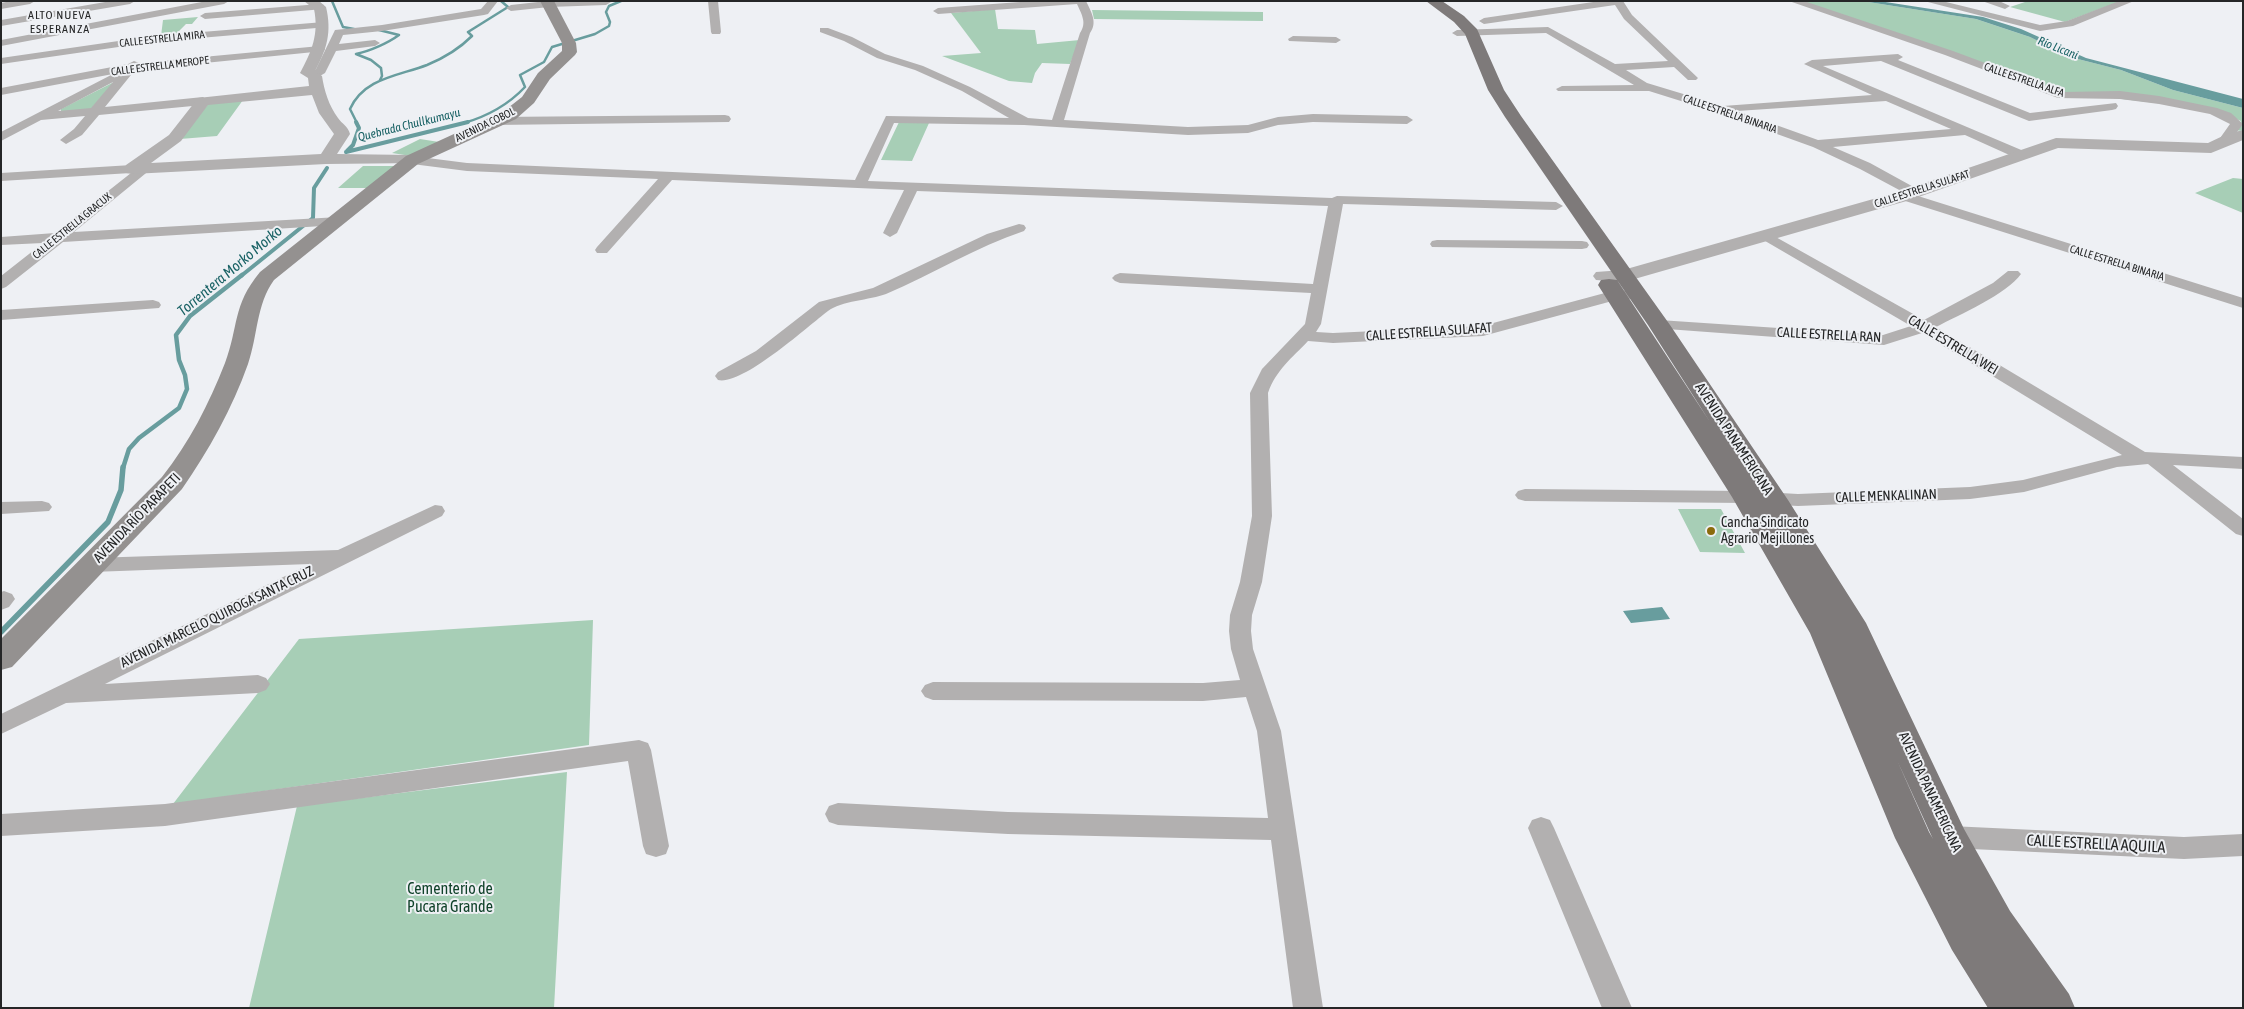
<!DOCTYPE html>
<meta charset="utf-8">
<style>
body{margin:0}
#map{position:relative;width:2244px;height:1009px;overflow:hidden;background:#eef0f4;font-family:"Asap Condensed",sans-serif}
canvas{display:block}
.frame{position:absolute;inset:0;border:2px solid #252627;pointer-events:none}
</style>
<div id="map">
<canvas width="2244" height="1009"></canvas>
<div class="frame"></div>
</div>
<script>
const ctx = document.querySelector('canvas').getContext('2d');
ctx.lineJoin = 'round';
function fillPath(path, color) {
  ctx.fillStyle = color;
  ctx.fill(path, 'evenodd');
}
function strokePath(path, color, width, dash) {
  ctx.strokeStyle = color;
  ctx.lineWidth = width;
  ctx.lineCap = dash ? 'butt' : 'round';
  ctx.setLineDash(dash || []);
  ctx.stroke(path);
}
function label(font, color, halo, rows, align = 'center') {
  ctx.font = font + ' "Asap Condensed",sans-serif';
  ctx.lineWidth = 4;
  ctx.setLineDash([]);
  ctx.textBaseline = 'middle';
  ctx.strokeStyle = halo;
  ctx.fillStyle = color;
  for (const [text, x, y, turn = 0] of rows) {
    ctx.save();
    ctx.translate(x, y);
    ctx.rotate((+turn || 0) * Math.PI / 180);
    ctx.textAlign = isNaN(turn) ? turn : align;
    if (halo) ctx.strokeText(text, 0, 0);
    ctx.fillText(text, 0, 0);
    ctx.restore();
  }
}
const green = new Path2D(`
 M1797,1h65l114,18 54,18 40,20 51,13 52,20 70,18v23l-9,-1 6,-5 1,-4 -25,-11 -154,-18z
 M2028,1h93l-56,21 -55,-15z
 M995,9l3,20 37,1 2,14 43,-4 -10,24 -28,-1 -7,10 -3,10 -23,-2 -67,-25 39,-3 -30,-40z
 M1092,10l171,2v9l-169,-2z
 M198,17l-6,7h-6l-12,12h-13l2,-16z
 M114,82l-24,28 -29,2v-3z
 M243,100l-26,36 -37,3 29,-36z
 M899,122l30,1 -17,38 -31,-1z
 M420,139l19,3 -28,14 -19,-3z
 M363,166h32l-24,22h-33z
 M2233,178l10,1v34l-48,-20z
 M1678,509h43l24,44 -45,-1z
 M593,620l-4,125 -416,59 126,-165z
 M567,772l-13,236h-305l48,-202z`);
const water = new Path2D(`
 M1862,1h17l104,16 38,12 65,29 157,41v9l-70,-18 -52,-20 -51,-13 -40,-20 -54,-18z
 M1662,607l8,12 -39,4 -8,-12z`);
const streamFar3 = new Path2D(`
 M332,1l11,26 11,2
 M379,30l20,5c-11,8 -29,16 -43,19l15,6 10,8 1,8 -2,4
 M357,123l-7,-14c14,-31 48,-33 77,-44 17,-7 32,-16 45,-29l-4,-4 40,-25 -7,-6
 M464,123c24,-7 44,-18 61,-36l-5,-12 24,-13 8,-15 43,-13 14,-8 1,-4 -4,-10 3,-6 12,-5`);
const streamFar2 = new Path2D(`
 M347,151l6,-6 6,-17 -3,-6
 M346,152l122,-30
 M241,276l72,-58 1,-30 13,-20`);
const streamFar1 = new Path2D(`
 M123,468l6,-19 10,-11 40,-30 8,-19 -2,-14 -6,-15 -3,-25 14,-19 52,-41`);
const stream = new Path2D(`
 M1,632l107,-110 13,-32 2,-23`);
const minor = new Path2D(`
 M11,1h24l-5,3 -29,5v-6z
 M111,1h24l-5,3 -129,22v-6z
 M207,1h22l-5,3 -223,42v-6z
 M488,1h10l-10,13 -4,1 -102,16 -39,4 -4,9 36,-4 5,3 -5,3 -39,5 -11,22 -10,6 -6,-3 7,-7 19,-39 47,-5 99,-16z
 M547,1h63l1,1 -5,3 -57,2 -38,4 -5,-3 5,-3z
 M708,1h10l3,31 -1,2h-8l-1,-2z
 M1034,1h52c5,11 12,21 4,32l-26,87 124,7 60,-2 30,-8 35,-3 94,2 6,4 -6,4 -94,-2 -35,3 -30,8 -60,2 -164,-10 -130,-2 -26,58 464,17 5,-2 219,6 7,4 -7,4 -213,-6 -22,120 -5,8 17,1 149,-7 134,-36 23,2 2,3 -2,3 -23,2 -133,36 -150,7 -25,-2c-16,17 -32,29 -40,52l4,123 -10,66 -10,33 -1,16 2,18 28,82 42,277h-30l-22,-168 -263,-6 -170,-9 -9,-3 -4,-8 4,-8 9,-3 170,9 260,6 -11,-87 -11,-34 -43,4 -270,-1 -8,-3 -4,-6 4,-6 8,-3 270,1 37,-3 -9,-31 -2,-18 1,-16 10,-33 12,-66 -2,-123 12,-24 43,-45 6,-31 -191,-10 -5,-2 -3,-3 3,-3 5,-2 193,11 15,-78 -411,-15 -20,42 -7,4 -7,-4 21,-43 -232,-10 -65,73h-10l-2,-3 2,-3 61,-68 -191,-8 -55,-7 -7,-4 7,-4 55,7 388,17 31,-64 123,2 -47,-27 -47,-21 -38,-12 -33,-17 -24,-9v-4h8l24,9 33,17 38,12 47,21 58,31 24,2 28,-87c7,-10 2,-18 -3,-29l-139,10 -5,-3 5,-3z
 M1600,1h23l9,14 66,63 -2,2h-8l-14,-13 -48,3 21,13 76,23 149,-11 -68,-31 8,-4 86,-6 5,3 -5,3 132,53 86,-10 2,3 -2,3 -4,1 -83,11 -148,-60 -58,5 203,86 1,3 -1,3h-10l-51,-23 -132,12 37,16 49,27 2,3 -3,3 325,102v10l-344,-109 -2,-3 6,-4 -43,-23 -47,-22 -97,-35 -67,-21h-91l-2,-2 6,-3 72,-1 -88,-52 -89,3 -5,-3 5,-3 91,-3 67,37 53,-3 -44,-42 -9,-14 -131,19 -5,-3 5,-3zM1886,101l65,28 -133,11 -81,-29z
 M1789,1h15l149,50 110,41 57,-1 39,5 58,12 14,5 12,11 -15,20h-8l-2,-3 12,-17 -20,-10 -51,-10 -39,-5 -62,-1 -113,-43z
 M1924,1h18l98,24 27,-4 52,-20h15l-61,25 -33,5z
 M1982,1h17l11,5 -5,3z
 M320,4l4,1v4l-119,10 -5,-3 5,-3z
 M324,22l4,1v4l-175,15 -152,22v-6l152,-22z
 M1293,36l43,1 5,3 -5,3 -47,-2 -1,-2z
 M320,46l4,1 1,2 -1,2 -189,19 -30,37 98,-10 6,4 -6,4 -104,10 -17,20 -16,9 -6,-4 14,-11 11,-13 -44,4 -40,21v-9l112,-58 -112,21v-7l127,-24 6,-3 5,2zM113,82l-22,26 -33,3z
 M725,115l4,1 2,3 -2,3 -234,3 -6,-4 6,-4z
 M132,165l6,3 6,-3 7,4 -77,63 265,-15 7,4 -7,4 -276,17 -57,45 -5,2v-13l42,-33 -42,2v-8l54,-4 76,-60 -130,8v-8z
 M1019,224l5,1 2,3 -2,3c-48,16 -91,43 -138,63 -16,6 -45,7 -58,17 -21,16 -86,75 -110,69l-3,-4 3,-4 38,-21 63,-49 54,-14 114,-54z
 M1765,231l159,89 69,-37 15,-12h10l3,3c-14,20 -62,41 -85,53l209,125 98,5v12l-70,-4 70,54v17l-7,-2 -88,-70 -31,3 -93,25 -54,7 -172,7 -52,-3 -221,-2 -7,-2 -3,-4 3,-4 7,-2 221,2 52,3 172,-7 53,-7 99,-25 -200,-122 -38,12 -231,-17 -2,-3 2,-3 6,-2 224,15 28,-9 -151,-88 -2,-3 2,-3z
 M1437,240l145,1 5,1 2,3 -2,3 -5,1 -150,-2 -2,-3 2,-3z
 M153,300l6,2 2,3 -2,3 -158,12v-10z
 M42,501l7,2 3,4 -3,4 -48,3v-12z
 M435,505l7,1 3,5 -3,5 -337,168 153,-9 8,3 4,6 -4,6 -8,3 -192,10 -65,31v-20l309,-150 -218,8 -8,-2 -3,-5 3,-5 8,-2 246,-8z
 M4,591l8,3 3,5 -6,8 -8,3v-18z
 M639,740l9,3 3,7 18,96 -3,8 -10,3 -10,-3 -3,-8 -15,-85 -463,65 -164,10v-22l164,-10z
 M1541,817l9,3 4,8 78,180h-30l-74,-180 4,-8z
 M1950,826l234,11 59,-3v22l-59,3 -234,-11 -9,-3 -4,-8 4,-8z`);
const tertiary = new Path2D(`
 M304,1h15l7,6c6,25 1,42 -11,64l7,5c2,14 7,30 16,42 4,6 10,8 12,16l-13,20 75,1 6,2 2,3 -2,3 -92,1 -194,10 -6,-1 -2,-4 2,-4 43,-30 29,-37 111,-12 -1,-8 -8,-5c12,-22 19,-39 14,-64zM312,95l7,18 15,21 -13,20 -170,9 30,-22 27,-36z
 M2243,130v10l-32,13 -153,-5 -148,52 -279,80 -7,2 -28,-2 -3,-4 3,-4 27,-2 275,-78 158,-54 152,5 19,-9z`);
const secondary = new Path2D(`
 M540,1h14l22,42 1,9 -2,3 -25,24 -16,24 -18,16 -98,45 -144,116c-18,25 -16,55 -26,84 -16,45 -39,86 -66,125l-170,178 -11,3v-31l161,-162c27,-34 47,-73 63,-114 14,-37 7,-57 35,-91l146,-116 98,-45 18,-14 16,-24 24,-22v-8z`);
const primary = new Path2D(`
 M1426,1h16l22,15 13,13 27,61 17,26 149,209 118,175 78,123 98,206 46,82 59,83 6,14h-87l-36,-58 -57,-112 -85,-205 -78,-136 -134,-212 3,-5 8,-1 8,1 93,142 -62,-97 -143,-208 -17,-27 -23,-56 -11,-12zM1897,760l35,77 1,2 -4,-7z`);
const markers = [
 [1711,531,5,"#8b6b0c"]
];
const farStreetnames = [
 ["CALLE ESTRELLA MIRA",162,39,-6],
 ["CALLE ESTRELLA MEROPE",160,66,-7],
 ["CALLE ESTRELLA ALFA",2024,80,19],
 ["CALLE ESTRELLA BINARIA",1730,114,19],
 ["AVENIDA COBOL",485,125,-26],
 ["CALLE ESTRELLA SULAFAT",1922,189,-18],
 ["CALLE ESTRELLA GRACUX",72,226,-39],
 ["CALLE ESTRELLA BINARIA",2117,263,17]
];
const farNeighbourhoodnames = [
 ["ALTO NUEVA",60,15],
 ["ESPERANZA",60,29]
];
const farWaternames = [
 ["Río Licani",2058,48,22],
 ["Quebrada Chullkumayu",409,125,-14]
];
const streetNames = [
 ["CALLE ESTRELLA SULAFAT",1429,332,-4],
 ["CALLE ESTRELLA RAN",1829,335,3],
 ["CALLE ESTRELLA WEI",1953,345,31],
 ["AVENIDA PANAMERICANA",1734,439,57],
 ["CALLE MENKALINAN",1886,496,-2],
 ["AVENIDA RÍO PARAPETI",137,518,-46],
 ["AVENIDA MARCELO QUIROGA SANTA CRUZ",217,617,-26],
 ["AVENIDA PANAMERICANA",1930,792,65]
];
const poiNames = [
 ["Cancha Sindicato",1721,523],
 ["Agrario Mejillones",1721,539]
];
const waterNames = [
 ["Torrentera Morko Morko",230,271,-40]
];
const nearStreetnames = [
 ["CALLE ESTRELLA AQUILA",2096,844,3]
];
const nearParknames = [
 ["Cementerio de",450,889],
 ["Pucara Grande",450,907]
];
fillPath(green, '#a7ceb6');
fillPath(water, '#689d9e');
strokePath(streamFar3, '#689d9e', 2.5);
strokePath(streamFar2, '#689d9e', 4);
strokePath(streamFar1, '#689d9e', 4.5);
strokePath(stream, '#689d9e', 5.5);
fillPath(minor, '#b2b0b0');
fillPath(tertiary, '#b2b0b0');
fillPath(secondary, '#949190');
fillPath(primary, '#7e7a7a');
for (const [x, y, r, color] of markers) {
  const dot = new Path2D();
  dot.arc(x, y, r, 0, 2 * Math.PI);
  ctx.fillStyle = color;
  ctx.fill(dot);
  strokePath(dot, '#eef0f4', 2);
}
label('11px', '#252627', '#eef0f4', farStreetnames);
ctx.letterSpacing = '1px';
label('12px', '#252627', '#eef0f4', farNeighbourhoodnames);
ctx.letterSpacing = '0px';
label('italic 12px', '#196265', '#eef0f4', farWaternames);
label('14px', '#252627', '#eef0f4', streetNames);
label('14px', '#252627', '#eef0f4', poiNames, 'left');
label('italic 15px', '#196265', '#eef0f4', waterNames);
label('16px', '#252627', '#eef0f4', nearStreetnames);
label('16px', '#10422a', '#eef0f4', nearParknames);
</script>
